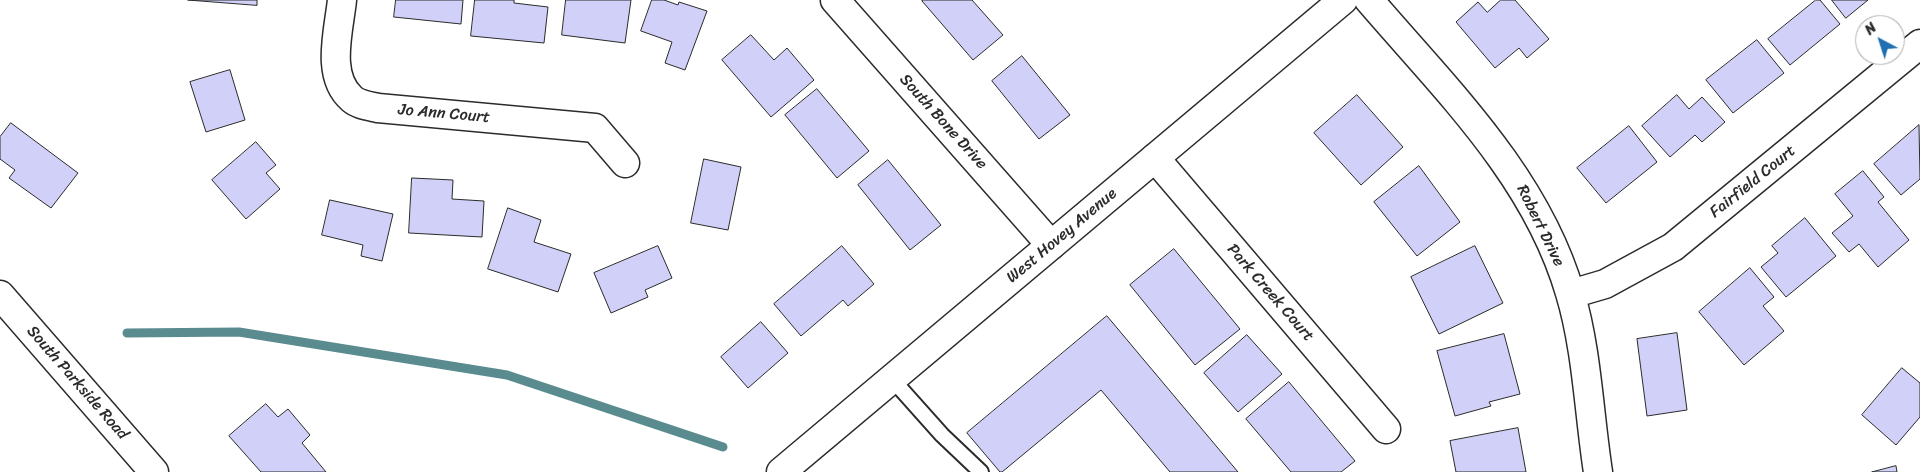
<!DOCTYPE html>
<style>
body{margin:0}
#map{position:relative;width:1920px;height:472px;overflow:hidden;background:#fff;font-family:Sriracha,sans-serif}
canvas{display:block}
.north{position:absolute;left:1855px;top:15px;width:50px;height:50px;box-sizing:border-box;background:#fff;border:1px solid #aaa;border-radius:50%;rotate:320deg;font-size:14px;font-weight:700;line-height:20px;text-align:center;color:#2b2b2b}
.north::after{content:'';display:block;margin:auto;width:18px;height:22px;background:#1f6fb2;clip-path:polygon(50% 0,100% 100%,50% 72%,0 100%)}
</style>
<div id="map">
<canvas width="1920" height="472"></canvas>
<div class="north">N</div>
</div>
<script>
const ctx = document.querySelector('canvas').getContext('2d');
ctx.lineJoin = 'round';
function strokePath(path, color, width, dash) {
  ctx.strokeStyle = color;
  ctx.lineWidth = width;
  ctx.lineCap = dash ? 'butt' : 'round';
  ctx.setLineDash(dash || []);
  ctx.stroke(path);
}
function fillPath(path, color) {
  ctx.fillStyle = color;
  ctx.fill(path, 'evenodd');
}
function label(font, color, halo, rows, align = 'center') {
  ctx.font = font + ' Sriracha,sans-serif';
  ctx.lineWidth = 4.5;
  ctx.setLineDash([]);
  ctx.textBaseline = 'middle';
  ctx.strokeStyle = halo;
  ctx.fillStyle = color;
  for (const [text, x, y, turn = 0] of rows) {
    ctx.save();
    ctx.translate(x, y);
    ctx.rotate((+turn || 0) * Math.PI / 180);
    ctx.textAlign = isNaN(turn) ? turn : align;
    if (halo) ctx.strokeText(text, 0, 0);
    ctx.fillText(text, 0, 0);
    ctx.restore();
  }
}
const stream = new Path2D(`
 M127,333l112,-1 268,43 216,72`);
const building = new Path2D(`
 M188,0h69v5z
 M396,0h67l-2,24 -67,-7z
 M475,0h39v3l34,4 -4,36 -73,-7z
 M566,0h65l-6,43 -63,-8z
 M652,0h12l14,5 1,-3 28,9 -22,59 -20,-7 7,-21 -31,-11z
 M924,0h48l31,35 -30,25 -51,-59z
 M1501,0h14l34,39 -22,19 -8,-10 -24,20 -39,-46 22,-20 9,10z
 M1816,0h4l20,24 -50,41 -22,-26z
 M1832,0h36l-22,18z
 M751,35l23,25 13,-12 27,32 -43,37 -49,-57z
 M1757,40l27,33 -51,40 -27,-33z
 M1022,56l48,59 -31,24 -47,-58z
 M230,70l15,50 -39,12 -16,-50z
 M817,89l52,62 -32,27 -52,-63z
 M1357,95l46,52 -42,38 -47,-52z
 M1677,95l12,14 13,-12 23,25 -23,20 -7,-7 -25,22 -28,-31z
 M11,123l67,50 -27,35 -42,-30 6,-8 -15,-11v-22z
 M1919,125l1,54 -19,16 -27,-31z
 M1629,126l28,36 -51,41 -29,-35z
 M256,142l20,23 -10,8 14,16 -34,30 -34,-39z
 M704,159l37,8 -13,63 -37,-7z
 M888,160l53,65 -31,25 -52,-65z
 M1419,166l41,56 -43,34 -43,-54z
 M1863,171l21,26 -6,5 31,38 -31,27 -19,-23 -10,8 -17,-19 21,-17 -18,-22z
 M412,178l41,2 -1,19 32,2 -2,36 -73,-4z
 M330,200l63,14 -11,47 -21,-5 2,-11 -41,-10z
 M508,208l33,12 -7,22 37,12 -13,38 -70,-23z
 M1805,218l31,38 -50,41 -25,-30 17,-14 -6,-7z
 M658,246l14,32 -27,12 3,7 -37,16 -17,-40z
 M842,246l32,38 -26,22 -5,-6 -42,36 -27,-32z
 M1475,246l28,57 -64,31 -28,-57z
 M1174,249l66,80 -45,36 -65,-80z
 M1750,268l24,29 -11,9 21,25 -40,34 -45,-53z
 M1107,316l131,156h-68l-69,-82 -99,82h-2l-33,-39z
 M761,322l27,31 -40,35 -27,-31z
 M1677,333l10,77 -40,6 -10,-77z
 M1504,334l16,60 -31,8 2,4 -36,10 -18,-65z
 M1247,335l35,39 -44,38 -34,-39z
 M1902,368l18,15v34l-24,28 -34,-30z
 M1289,382l66,79 -14,11h-50l-45,-53z
 M266,404l12,13 10,-8 22,26 -8,8 24,29h-65l-32,-36z
 M1518,428l8,44h-70l-6,-31z
 M1896,466l1,6h-25z`);
const service = new Path2D(`
 M892,379l50,56 39,37`);
const minor = new Path2D(`
 M342,0c-3,30 -17,76 10,99 7,6 17,7 26,9l217,20 30,35
 M835,0l216,245
 M1369,0c77,90 167,176 201,293 17,56 19,121 28,179
 M1155,158l231,271
 M1571,294l34,-10 68,-37 247,-203`);
const tertiary = new Path2D(`
 M0,295l154,177
 M781,472l562,-472`);
const streetNames = [
 ["Jo Ann Court",444,114,5],
 ["South Bone Drive",943,122,48],
 ["Fairfield Court",1753,182,-39],
 ["Robert Drive",1540,226,64],
 ["West Hovey Avenue",1062,236,-40],
 ["Park Creek Court",1270,293,49],
 ["South Parkside Road",77,383,49]
];
strokePath(stream, '#5a8b8f', 9);
fillPath(building, '#d0d0f9');
strokePath(building, '#2b2b2b', 1);
strokePath(service, '#2b2b2b', 18);
strokePath(minor, '#2b2b2b', 31);
strokePath(tertiary, '#2b2b2b', 31);
strokePath(service, '#fff', 14);
strokePath(minor, '#fff', 28);
strokePath(tertiary, '#fff', 28);
label('16px', '#2b2b2b', '#fff', streetNames);
</script>
